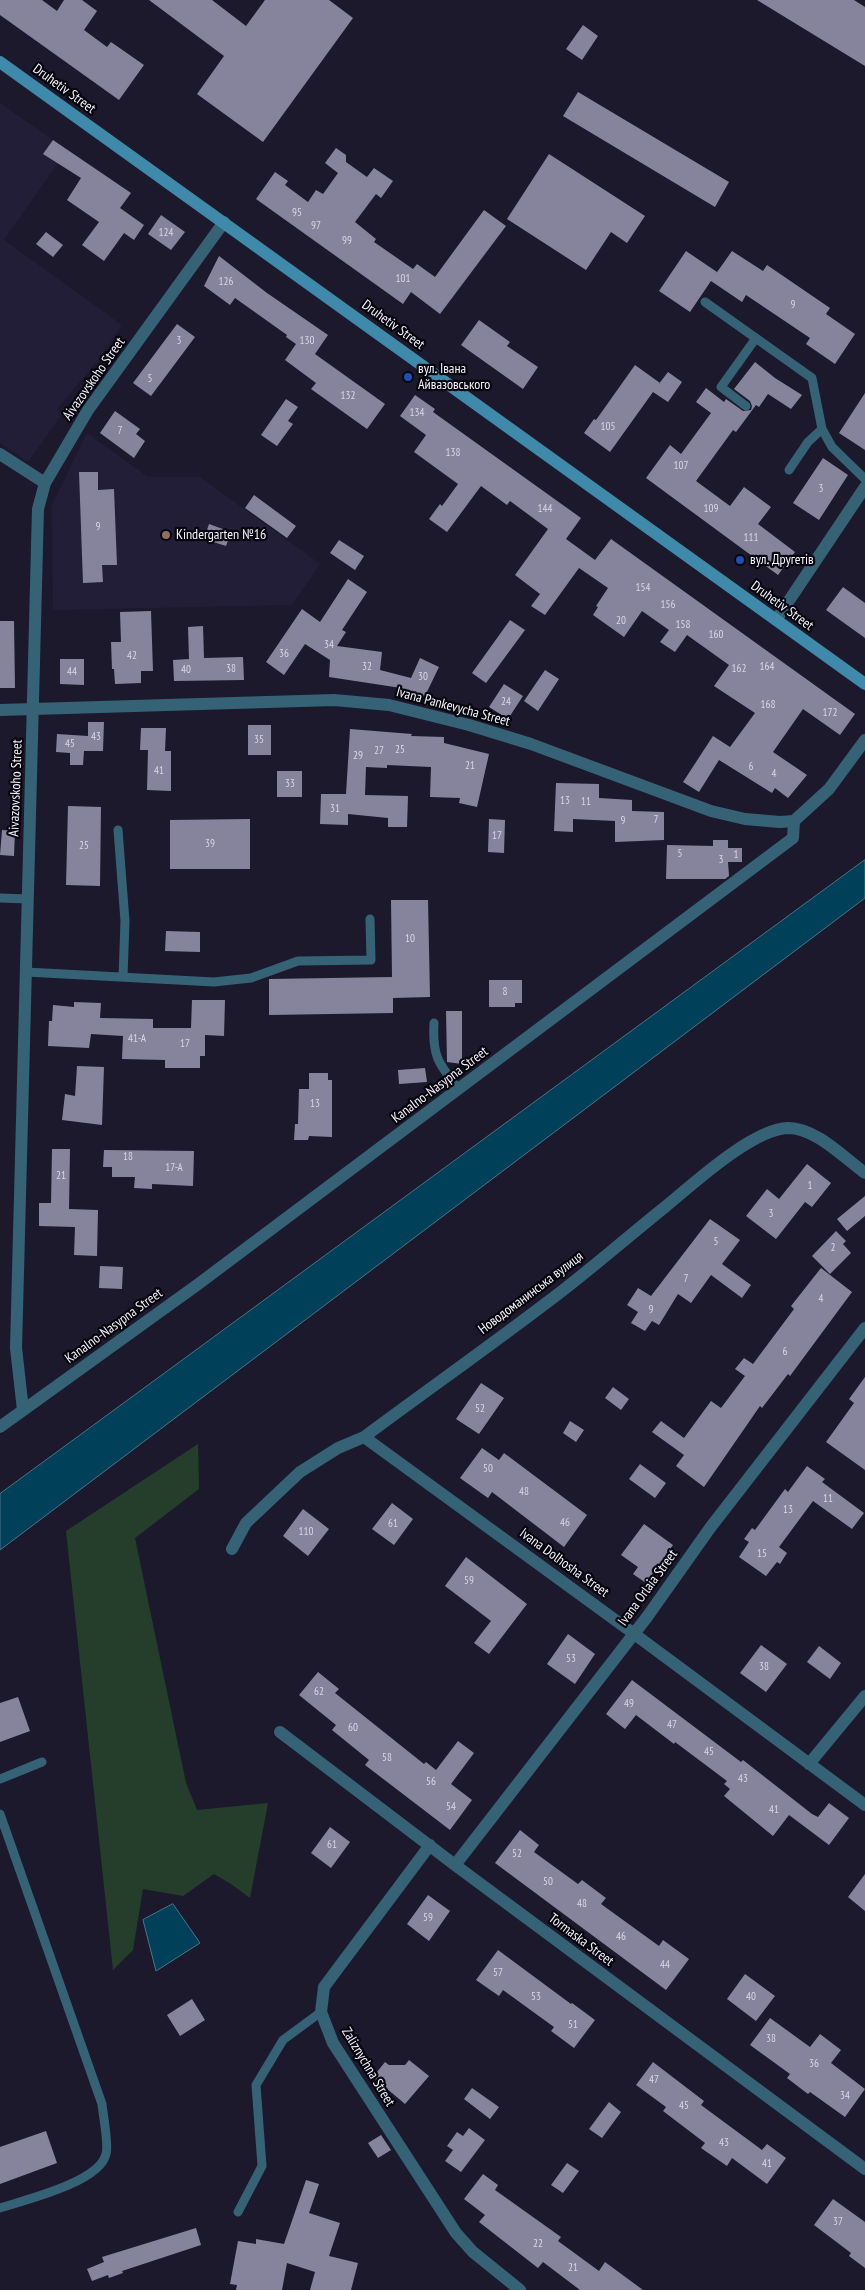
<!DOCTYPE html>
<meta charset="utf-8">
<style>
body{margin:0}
canvas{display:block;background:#1b192b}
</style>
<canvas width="865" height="2290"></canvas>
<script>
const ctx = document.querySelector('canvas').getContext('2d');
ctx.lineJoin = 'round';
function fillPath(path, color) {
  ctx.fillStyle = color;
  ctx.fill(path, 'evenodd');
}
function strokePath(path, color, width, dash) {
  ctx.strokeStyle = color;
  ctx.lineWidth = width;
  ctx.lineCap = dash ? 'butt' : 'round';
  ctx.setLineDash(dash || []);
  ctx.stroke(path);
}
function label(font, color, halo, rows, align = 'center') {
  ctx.font = font + ' "PT Sans Narrow",sans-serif';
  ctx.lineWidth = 4.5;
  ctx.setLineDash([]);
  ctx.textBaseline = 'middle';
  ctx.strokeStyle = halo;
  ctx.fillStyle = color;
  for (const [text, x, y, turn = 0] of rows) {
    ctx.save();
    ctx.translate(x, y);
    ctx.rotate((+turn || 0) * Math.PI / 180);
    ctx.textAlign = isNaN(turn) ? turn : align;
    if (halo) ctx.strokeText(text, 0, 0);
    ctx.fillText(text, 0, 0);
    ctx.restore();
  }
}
const built = new Path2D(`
 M0,103l67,47 -63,90 118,85 -23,34 -42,50 6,4 -35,49 -28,-19z
 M87,433l61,44h52l120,87 -28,41 -239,5 -1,-105z`);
const green = new Path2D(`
 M198,1444l1,45 -64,49 51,245 11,27 71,-7 -18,95 -19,-14 -17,-10 -31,22 -40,-7 -10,61 -20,20 -47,-439z`);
const water = new Path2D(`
 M865,860v38l-865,652v-56z
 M173,1904l27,39 -44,28 -13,-51z`);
const building = new Path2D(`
 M0,0h42l15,11 7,-11h18l15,11 -13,19 23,17 4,-5 33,23 -25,35 -119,-85z
 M149,0h63l34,26 19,-26h64l24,18 -90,124 -66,-48 27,-38z
 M757,0h97l11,7v59z
 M583,25l15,11 -16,24 -16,-11z
 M578,92l151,90 -14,25 -152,-91z
 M53,140l78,53 -11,15 24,17 -10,15 -10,-7 -20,28 -22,-16 17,-23 -32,-22 14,-22 -38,-24z
 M336,148l10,7v7l21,15 7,-9 19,13 -12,17 -5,-4 -21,28 21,17 -2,3 39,27 4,-5 18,13 49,-67 22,16 -66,88 -29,-22 -8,12 -147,-105 19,-27 13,9 -3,4 23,17 8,-12 7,4 15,-21 -13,-10z
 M549,154l96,62 -18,27 -16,-11 -25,38 -79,-51z
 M161,215l24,17 -14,18 -23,-16z
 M46,232l17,13 -10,12 -17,-13z
 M686,251l31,21 -2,3 17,-24 31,20 4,-6 63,43 -4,6 29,20 -20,30 -29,-20 4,-6 -64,-43 -4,7 -31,-21 -21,31 -31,-21z
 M219,256l48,37 61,42 -13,19 70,50 -18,25 -56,-40 5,-6 -31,-23 11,-16 -10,-7 1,-2 -52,-37 -5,7 -26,-19z
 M479,320l31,22 -3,4 31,21 -15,22 -62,-44z
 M177,324l18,13 -44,59 -18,-13z
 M755,362l20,16 27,17 -11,14 -23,-15 -9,13 -3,-2 -20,27 -3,-2 -37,51 34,25 14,-19 27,20 -13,17 37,28 -17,23 -132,-97 24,-33 11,9 30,-41 -15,-11 10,-14 18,14 2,-3 17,12 8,-1 1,-4 -2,-5 -16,-12z
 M635,365l25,18 -2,2 10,-13 14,10 -14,20 -15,-10 -43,60 -26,-19 10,-14 2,1z
 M865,393v57l-26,-17z
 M415,395l20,14 -2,3 148,106 -15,21 29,21 16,-21 244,175 -15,21 -37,-26 -30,43 34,23 -19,23 -13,-10 -3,5 -53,-33 -20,32 -16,-10 30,-46 17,11 25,-34 -41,-27 15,-21 -42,-30 -12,17 -15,-10 9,-12 -27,-19 -18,26 -31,-22 5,-8 -2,-1 12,-18 -29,-20 -34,47 -14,-9 9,-12 -25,-19 33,-46 -38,-28 -3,4 -26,-19 -34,46 -18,-13 11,-15 2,2 16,-22 -44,-32 12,-17 -26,-19z
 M286,399l12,8 -10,14 5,3 -16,22 -16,-11z
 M115,411l25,18 -4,5 9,7 -11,17 -34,-25z
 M823,458l25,17 -29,45 -26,-17z
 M79,472h19v18l16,-1 3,76h-15l1,17 -20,1z
 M254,495l42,31 -9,12 -42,-30z
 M209,524l22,8 -5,14 -22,-7z
 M339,540l25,16 -9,14 -25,-17z
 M348,579l19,13 -25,38 4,2 -9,14 45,6 -2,18 31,8 9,-20 19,9 -14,29 -25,-5 1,-3 -72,-11 1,-17 -25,-16 -21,31 -18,-13 36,-53 18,13z
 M843,587l22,16v35l-39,-28z
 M151,611l2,60h-12v12l-26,1 -1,-15h-2l-1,-27h10l-1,-30z
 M510,620l15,10 -39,53 -14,-10z
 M0,621h14l1,67h-15z
 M203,626l1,32 39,-1 1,23 -70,1 -1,-21 16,-1 -1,-32z
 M60,659h24v26l-24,-1z
 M545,670l14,9 -21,32 -14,-10z
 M504,684l19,12 -15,23 -19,-12z
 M88,722h16l-1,29h-19l-1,14h-13v-12l-14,-1 1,-18 31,2z
 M248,725h23v30h-23z
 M141,728h25l-1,23h6v40l-24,-1 1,-40h-8z
 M350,729l62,5 -1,2 33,1v6l45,11 -12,53 -18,-4 1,-5 -30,-1 1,-30 -44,-2v3l-21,-1 -1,28 43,1 -1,31h-19v-9l-40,-4v11l-28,-1 1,-30h25z
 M277,771h25v26h-25z
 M556,783l43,1v14l33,2v11l32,1v28l-49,2v-21l-42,-2v13l-19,-1z
 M68,806l33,1 -1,79 -34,-1z
 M250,819v50h-80v-49z
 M489,819l16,1 -1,33 -16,-1z
 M2,830l13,1 -1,25 -14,-1z
 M713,840h15v8h14v14h-14l1,14 -4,3h-59l1,-34 46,1z
 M391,900h37l2,97 -37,1v15l-124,2v-36l123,-2z
 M166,931l34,1v20l-35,-1z
 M489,980h33v23h-7v4h-26z
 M192,1000h33l-1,36 -19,-1v21h-5v12h-35v-8l-43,-1 1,-23 -32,-2 -2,14 -41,-2 1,-25h3l1,-16 21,2v-5l27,1 -1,15 53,1v9h38z
 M446,1011h16v53l-15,-2z
 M77,1066l27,1 -2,58 -40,-5 3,-26 10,2z
 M425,1068l2,14 -28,2 -1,-14z
 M309,1073h19v7h4v57l-23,-1 -1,4h-14l1,-16h3l1,-35h10z
 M52,1149h18l-1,60 29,1 -1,46 -23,-1 1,-28 -36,-1v-23h12z
 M104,1150l90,1 -1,35 -41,-2v5l-18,-1 1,-11h-23v-10h-9z
 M807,1164l24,19 -19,24 -7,-5 -29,37 -30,-23 21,-27 12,10z
 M865,1196v20l-18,15 -10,-12z
 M710,1219l30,21 -18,24 29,21 -9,13 -31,-23 -20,28 -13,-9 -19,31 -7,-4 -7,10 -14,-8 7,-11 -11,-7 11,-17 13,8z
 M836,1231l10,10 -3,3 8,9 -21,21 -18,-18z
 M100,1266l23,1 -1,22 -23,-1z
 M821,1268l31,24 -62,84 -2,-2 -26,34 -2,-2 -56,81 -28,-21 8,-11 -32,-23 9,-11 23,17 27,-37 10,7 24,-32 -10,-7 9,-11 9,6 41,-55 -3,-3z
 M865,1377v93l-39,-28 28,-39 -5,-4z
 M481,1383l23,15 -25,36 -23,-15z
 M613,1387l16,12 -8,11 -16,-12z
 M570,1421l14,9 -8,12 -13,-9z
 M482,1448l17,12 5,-7 83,62 -23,32 -72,-55 -4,6 -28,-20z
 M640,1464l26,19 -11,15 -26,-19z
 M807,1466l18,13 -3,3 42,31 -12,16 -39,-28 -34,46 8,6 -7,11 -3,-2 -11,14 -27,-19 10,-15 -5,-3 8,-11 3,2 30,-41 3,3z
 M392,1503l21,16 -19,26 -22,-16z
 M303,1509l26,20 -21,27 -25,-20z
 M644,1524l29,21 -27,38 -13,-9 5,-7 -17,-12z
 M466,1557l61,47 -38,50 -15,-11 17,-22 -46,-35z
 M568,1634l27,20 -20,30 -28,-20z
 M761,1645l26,19 -21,28 -26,-19z
 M819,1646l22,17 -11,16 -23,-17z
 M318,1672l21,17 -4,4 89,71 2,-2 10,8 22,-29 16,12 -23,31 21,16 -22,30 -85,-65 4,-5 -37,-30 4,-5 -37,-30z
 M632,1680l109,82 2,-2 69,54 6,3 11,-14 20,15 -20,27 -40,-30 -16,21 -49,-40 6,-7 -6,-5 3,-3 -52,-39 -1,2 -38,-29 -11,14 -19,-15z
 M18,1697l12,34 -30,11v-39z
 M330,1827l20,15 -19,26 -20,-15z
 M520,1830l19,15 -5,7 44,32 4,-4 24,18 -5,6 58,42 4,-6 26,19 -23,31 -171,-127z
 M865,1874v37l-17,-14z
 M428,1895l22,16 -21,30 -22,-17z
 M498,1950l73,54 1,-1 23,17 -21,28 -23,-17 3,-4 -51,-37 -4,6 -23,-16z
 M745,1974l30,22 -19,25 -29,-22z
 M192,1999l13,21 -25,16 -13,-21z
 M770,2018l40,29 10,-13 21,16 -10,13 34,26 -20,28 -35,-25 -2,2 -21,-16 3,-4 -40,-29z
 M409,2060l20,16 -24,28 -32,-27 12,-15 4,3h16z
 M653,2062l51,39 -3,4 61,45 5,-6 19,14 -19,26 -35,-26 -5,8 -26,-18 4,-5 -42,-32 3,-4 -30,-22z
 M472,2088l27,19 -9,12 -26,-20z
 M609,2102l12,10 -19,26 -13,-9z
 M469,2128l16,12 -24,32 -16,-11 8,-11 -6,-4 10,-14 6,4z
 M46,2131l11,32 -57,21v-37z
 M381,2135l10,15 -13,8 -10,-15z
 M567,2163l12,8 -16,22 -12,-8z
 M483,2174l15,11 -3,5 66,47 -3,4 41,30 6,-9 38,28h-63l-37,-28 -5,6 -59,-46 6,-7 -21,-16z
 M306,2180l13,4 -10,29 31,10 -11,33 29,7 -7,27h-41l5,-18 -28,-9 -5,27h-46l1,-5 -7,-1 8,-43 18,3v-5l28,5z
 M833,2199l32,23v46l-16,-12 2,-3 -37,-28z
 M196,2228l5,17 -79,26 1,2 -14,5 -1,-3 -16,6 -5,-12 17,-7 -2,-5z`);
const service = new Path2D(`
 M705,302l107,76 10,51 10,18 33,32
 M746,406l-25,-19 35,-49
 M789,470l19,-28 14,-13
 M118,830l7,91 -2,56
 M0,898l28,1
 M26,972l188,10 37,-4 47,-17 73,-1 -1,-41
 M434,1023c-2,34 5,41 25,67
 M0,1779l42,-17
 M0,1814l102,290c1,11 7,41 4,50 -6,28 -81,46 -106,54
 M238,2212l24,-46 -6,-81 27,-45 38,-28`);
const minor = new Path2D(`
 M0,454l45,29
 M776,620l89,-133
 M0,710l334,-10 55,5 80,20 62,19 180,67 34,8 35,3 14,-1
 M23,1410l-7,-62 22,-839 7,-26 43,-73 136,-188
 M0,1427l197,-142 596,-447 1,-17 35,-32 36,-49
 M364,1437l269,196 232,172
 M232,1549l14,-26 54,-51 38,-24 26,-11c66,-49 133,-96 198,-146 35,-27 68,-56 103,-84 27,-22 87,-78 123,-79 28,0 55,29 77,45
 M280,1732l175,133 410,304
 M809,1764l56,-68
 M430,1845l-106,142 -3,25 12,31 123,190 17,19 47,38
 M455,1865l192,-248 63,-89 155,-200`);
const secondary = new Path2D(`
 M0,62l865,622`);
const markers = [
 [408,377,5,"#1a4fb4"],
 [166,535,5,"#8d6e63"],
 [740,560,5,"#1a4fb4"]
];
const numberNames = [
 ["95",297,213],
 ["97",316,226],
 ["124",166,233],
 ["99",347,241],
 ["101",403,279],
 ["126",226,282],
 ["9",793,305],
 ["3",179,341],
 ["130",307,341],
 ["5",150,379],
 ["132",348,396],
 ["134",417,413],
 ["105",608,427],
 ["7",120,431],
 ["138",453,453],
 ["107",681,466],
 ["3",821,489],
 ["144",545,509],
 ["109",711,509],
 ["9",98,527],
 ["111",751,538],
 ["154",643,588],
 ["156",668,605],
 ["20",621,621],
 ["158",683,625],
 ["160",716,635],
 ["34",329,645],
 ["36",284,654],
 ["42",132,656],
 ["32",367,667],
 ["164",767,667],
 ["38",231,669],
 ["162",739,669],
 ["40",186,670],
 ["44",72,672],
 ["30",423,677],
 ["24",506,702],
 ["168",768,705],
 ["172",830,713],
 ["43",96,737],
 ["35",259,740],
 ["45",70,744],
 ["25",400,750],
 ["27",379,751],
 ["29",358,756],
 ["21",470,766],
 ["6",751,767],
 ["41",159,771],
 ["4",774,774],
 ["33",290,784],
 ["13",565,801],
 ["11",586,802],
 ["31",335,809],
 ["7",656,820],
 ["9",623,821],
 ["17",497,836],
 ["39",210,844],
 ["25",84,846],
 ["5",680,854],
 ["1",736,855],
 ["3",721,860],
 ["10",410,939],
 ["8",505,992],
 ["41-А",137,1039],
 ["17",185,1044],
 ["13",315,1104],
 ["18",128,1157],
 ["17-А",174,1168],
 ["21",61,1176],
 ["1",810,1186],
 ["3",771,1214],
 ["5",716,1242],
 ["2",833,1248],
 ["7",686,1279],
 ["4",821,1299],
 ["9",651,1310],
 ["6",785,1352],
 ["52",480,1409],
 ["50",488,1469],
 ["48",524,1492],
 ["11",828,1499],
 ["13",788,1510],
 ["46",565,1523],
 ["61",393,1524],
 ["110",306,1532],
 ["15",762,1554],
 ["59",469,1581],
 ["53",571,1659],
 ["38",764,1667],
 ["62",319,1692],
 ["49",629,1704],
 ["47",672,1725],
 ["60",353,1728],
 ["45",709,1752],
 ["58",387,1758],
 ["43",743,1779],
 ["56",431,1782],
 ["54",451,1807],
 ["41",774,1810],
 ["61",332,1845],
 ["52",517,1854],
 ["50",548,1882],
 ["48",582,1904],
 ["59",428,1918],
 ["46",621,1937],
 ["44",665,1965],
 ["57",498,1973],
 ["53",536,1997],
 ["40",751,1997],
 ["51",573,2025],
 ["38",771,2039],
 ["36",814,2064],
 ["47",654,2080],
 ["34",845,2096],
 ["45",684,2106],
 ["43",724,2143],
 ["41",767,2164],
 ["37",838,2222],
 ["22",538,2244],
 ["21",573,2268]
];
const streetNames = [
 ["Druhetiv Street",64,89,36],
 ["Druhetiv Street",393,325,36],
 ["Aivazovskoho Street",94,379,-55],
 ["Druhetiv Street",782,606,36],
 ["Ivana Pankevycha Street",453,707,15],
 ["Aivazovskoho Street",16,788,-88],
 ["Kanalno-Nasypna Street",440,1085,-37],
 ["Новодоманинська вулиця",531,1293,-37],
 ["Kanalno-Nasypna Street",114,1326,-36],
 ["Ivana Dolhosha Street",564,1563,36],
 ["Ivana Orlaia Street",648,1588,-54],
 ["Tormaska Street",581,1940,37],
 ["Zaliznychna Street",368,2067,59]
];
const poiNames = [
 ["вул. Івана",418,369],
 ["Айвазовського",418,385],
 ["Kindergarten №16",176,535],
 ["вул. Другетів",750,560]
];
fillPath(built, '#221e37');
fillPath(green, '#253e2b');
fillPath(water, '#004159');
strokePath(water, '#49768a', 1);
fillPath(building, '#86849c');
strokePath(service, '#366276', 9);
strokePath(minor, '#366276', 12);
strokePath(secondary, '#3f8aab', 12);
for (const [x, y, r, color] of markers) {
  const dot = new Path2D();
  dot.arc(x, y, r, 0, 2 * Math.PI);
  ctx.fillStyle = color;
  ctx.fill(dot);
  strokePath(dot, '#06050d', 2);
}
label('11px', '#d8d6e5', null, numberNames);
label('14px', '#f3f2fd', '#06050d', streetNames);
label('14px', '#f3f2fd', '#06050d', poiNames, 'left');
</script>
